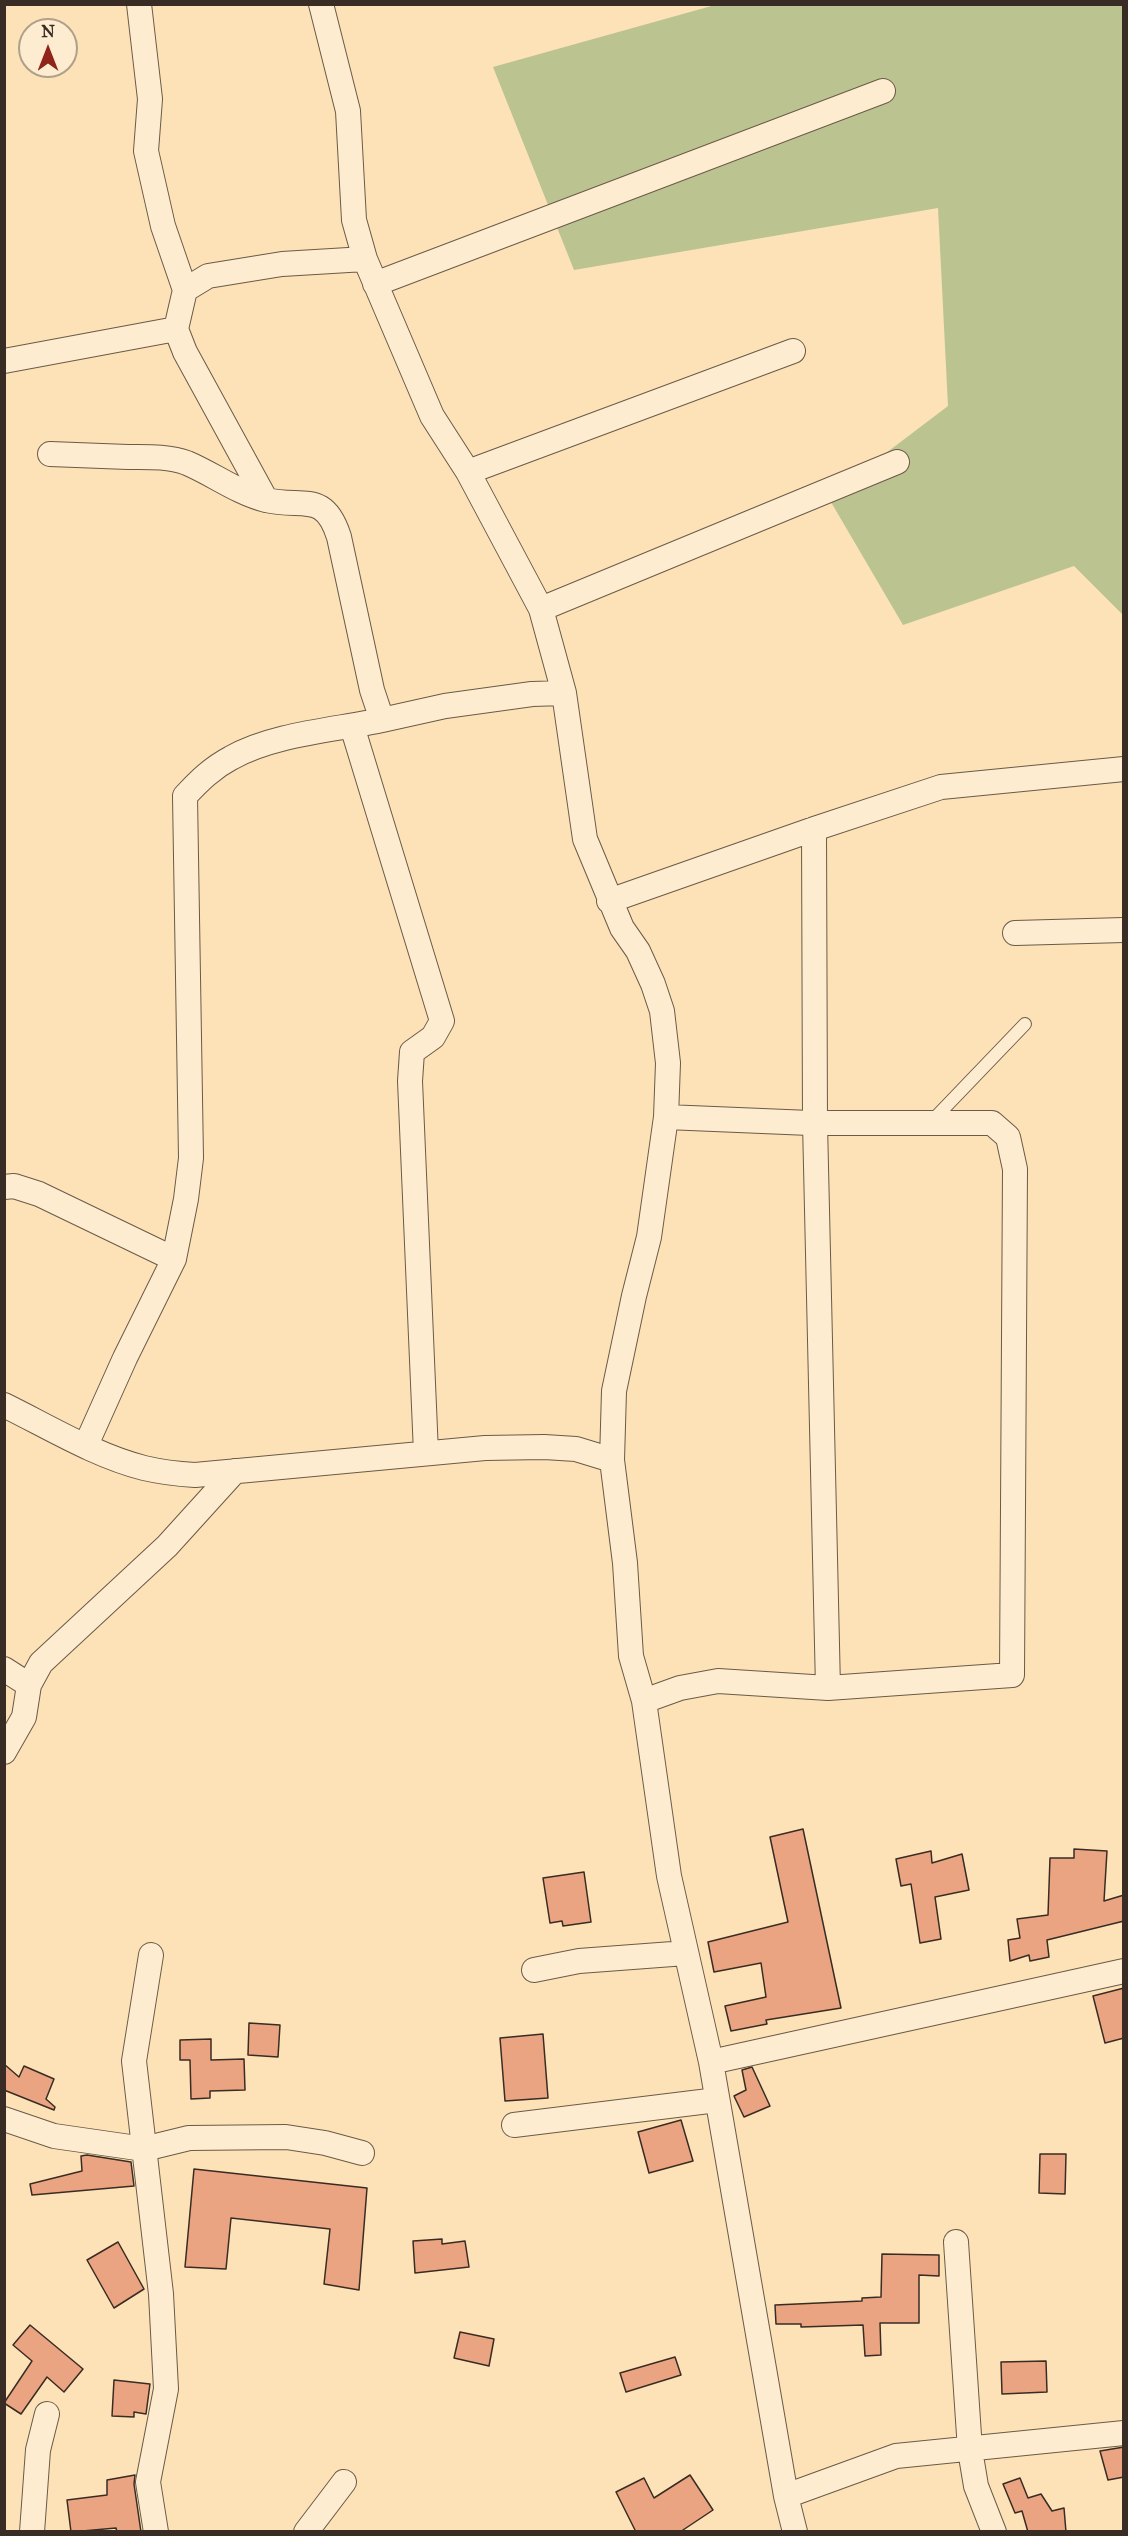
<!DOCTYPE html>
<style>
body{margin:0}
#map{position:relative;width:1128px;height:2536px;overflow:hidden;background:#fce2b6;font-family:"IM FELL Great Primer",serif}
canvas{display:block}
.frame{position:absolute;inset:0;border:6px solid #392c24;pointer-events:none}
.north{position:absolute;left:18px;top:18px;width:60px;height:60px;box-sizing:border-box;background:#fdecd0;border:2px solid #af9f8b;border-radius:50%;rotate:0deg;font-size:16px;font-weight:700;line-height:24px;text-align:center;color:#392c24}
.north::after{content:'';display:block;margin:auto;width:21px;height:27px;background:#8f2418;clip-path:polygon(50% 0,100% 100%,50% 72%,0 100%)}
</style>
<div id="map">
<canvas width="1128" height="2536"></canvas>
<div class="frame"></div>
<div class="north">N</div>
</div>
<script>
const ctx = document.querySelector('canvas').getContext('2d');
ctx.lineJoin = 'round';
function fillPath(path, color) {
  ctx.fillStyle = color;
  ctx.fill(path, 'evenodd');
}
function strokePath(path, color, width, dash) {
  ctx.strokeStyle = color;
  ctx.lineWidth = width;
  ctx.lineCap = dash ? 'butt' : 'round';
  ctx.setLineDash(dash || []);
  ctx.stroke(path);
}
const green = new Path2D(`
 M715,5h408v610l-49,-49 -171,59 -75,-128 120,-91 -10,-198 -364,62 -81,-203z`);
const building = new Path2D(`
 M803,1829l38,179 -75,12 1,4 -36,7 -6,-25 41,-9 -5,-34 -47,9 -6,-30 80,-20 -18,-85z
 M1074,1849l33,2 -3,50 20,-6v26l-77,19 2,17 -19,4 -1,-6 -19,6 -2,-21 12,-2 -3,-19 31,-4 2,-57h24z
 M931,1851l1,12 30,-9 7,36 -34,7 6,42 -21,4 -9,-59 -10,2 -5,-27z
 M584,1872l7,50 -28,4 -1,-5 -12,2 -7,-45z
 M1124,1988v50l-19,5 -12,-47z
 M249,2023l31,2 -2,32 -30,-2z
 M543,2034l5,64 -43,3 -5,-63z
 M211,2039v21l33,-1 1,31 -35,1v7l-19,1 -1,-39h-10v-20z
 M4,2064l15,13 5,-11 30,13 -8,20 9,8 -1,3 -50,-20z
 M752,2067l18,39 -26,11 -10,-21 12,-6 -4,-20z
 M681,2120l12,41 -44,12 -11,-41z
 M1040,2154h26l-1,40 -26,-1z
 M87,2155l44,7 3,24 -102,9 -2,-11 52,-13 -1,-15z
 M194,2169l173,19 -8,102 -35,-6 6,-55 -99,-11 -5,51 -41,-2z
 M442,2239v5l23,-3 4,26 -54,6 -2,-32z
 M118,2242l26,47 -30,19 -27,-48z
 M882,2254l57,1v21l-20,-1v48h-39l1,32 -16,1 -2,-31 -62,2v-3h-25l-1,-19 87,-4v-3l19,-1z
 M30,2325l53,44 -19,23 -17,-15 -26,37 -17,-11 28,-42 -19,-16z
 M460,2332l34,7 -5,27 -35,-8z
 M675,2357l6,18 -55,17 -6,-19z
 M1046,2361l1,31 -45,2 -1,-32z
 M114,2380l36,4 -4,30 -12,-2v5l-22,-1z
 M1124,2447v30l-16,3 -8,-29z
 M135,2475l-1,9 7,48h-24l-1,-4 -45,4 -4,-32 40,-5v-15z
 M690,2475l23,35 -33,22h-44l-20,-40 28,-14 10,20z
 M1020,2478l8,20 13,-4 11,17 12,-3 2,24h-38l-6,-21 -7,2 -12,-29z`);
const service = new Path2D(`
 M931,1122l94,-98`);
const minor = new Path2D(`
 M139,4l11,95 -4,52 17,75 22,64
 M321,4l27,107 6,109 11,39 67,157 36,56 73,137 23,84 21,146 37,89 16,23 15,33 9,27 6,52 -2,54 -17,120 -15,59 -20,95 -2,69 13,103 6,93 13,45 25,175 42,186 75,434 9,36
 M375,284l508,-193
 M4,361l172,-32
 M50,454c26,1 52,2 78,3 18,0 41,-1 59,6 26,11 51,30 79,37 37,9 58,-10 73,37l33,153 10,30 63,-14 87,-12 32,-1
 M468,472l325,-121
 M266,500l-81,-148 -9,-23 9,-39 23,-14 74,-12 83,-5
 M541,609l356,-147
 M352,726l90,295 -9,16 -21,15 -2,29 16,372
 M814,829l1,294 13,565
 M609,901l205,-72 127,-42 183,-18
 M1015,933l109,-3
 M4,1187l10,-1 25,8 135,65
 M4,1405c45,22 92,51 140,63 17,4 34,6 51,7l290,-27 59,-1 32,2 36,11
 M86,1445l39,-87 49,-99 12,-60 5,-41 -6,-362c14,-15 27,-28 46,-38 42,-24 104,-28 151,-38
 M4,1669l25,16
 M644,1701l36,-13 38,-7 110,7 184,-13 3,-506 -7,-32 -16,-14h-182l-144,-6
 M4,1752l20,-35 5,-32 12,-22 126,-117 68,-75
 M151,1955l-17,106 27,233 5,95 -18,93 8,50
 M534,1970l45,-9 107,-8
 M711,2062l413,-91
 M4,2119l50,17 90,13 45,-11 97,-1 39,6 37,10
 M514,2125l203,-25
 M956,2242l14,208 6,36 18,46
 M786,2496l110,-40 228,-23
 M32,2532l6,-82 9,-36
 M306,2532l38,-50`);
fillPath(green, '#bbc491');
fillPath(building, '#eba481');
strokePath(building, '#392c24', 1.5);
strokePath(service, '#6a5a48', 14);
strokePath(minor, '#6a5a48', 26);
strokePath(service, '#fdecd0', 12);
strokePath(minor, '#fdecd0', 24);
</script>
